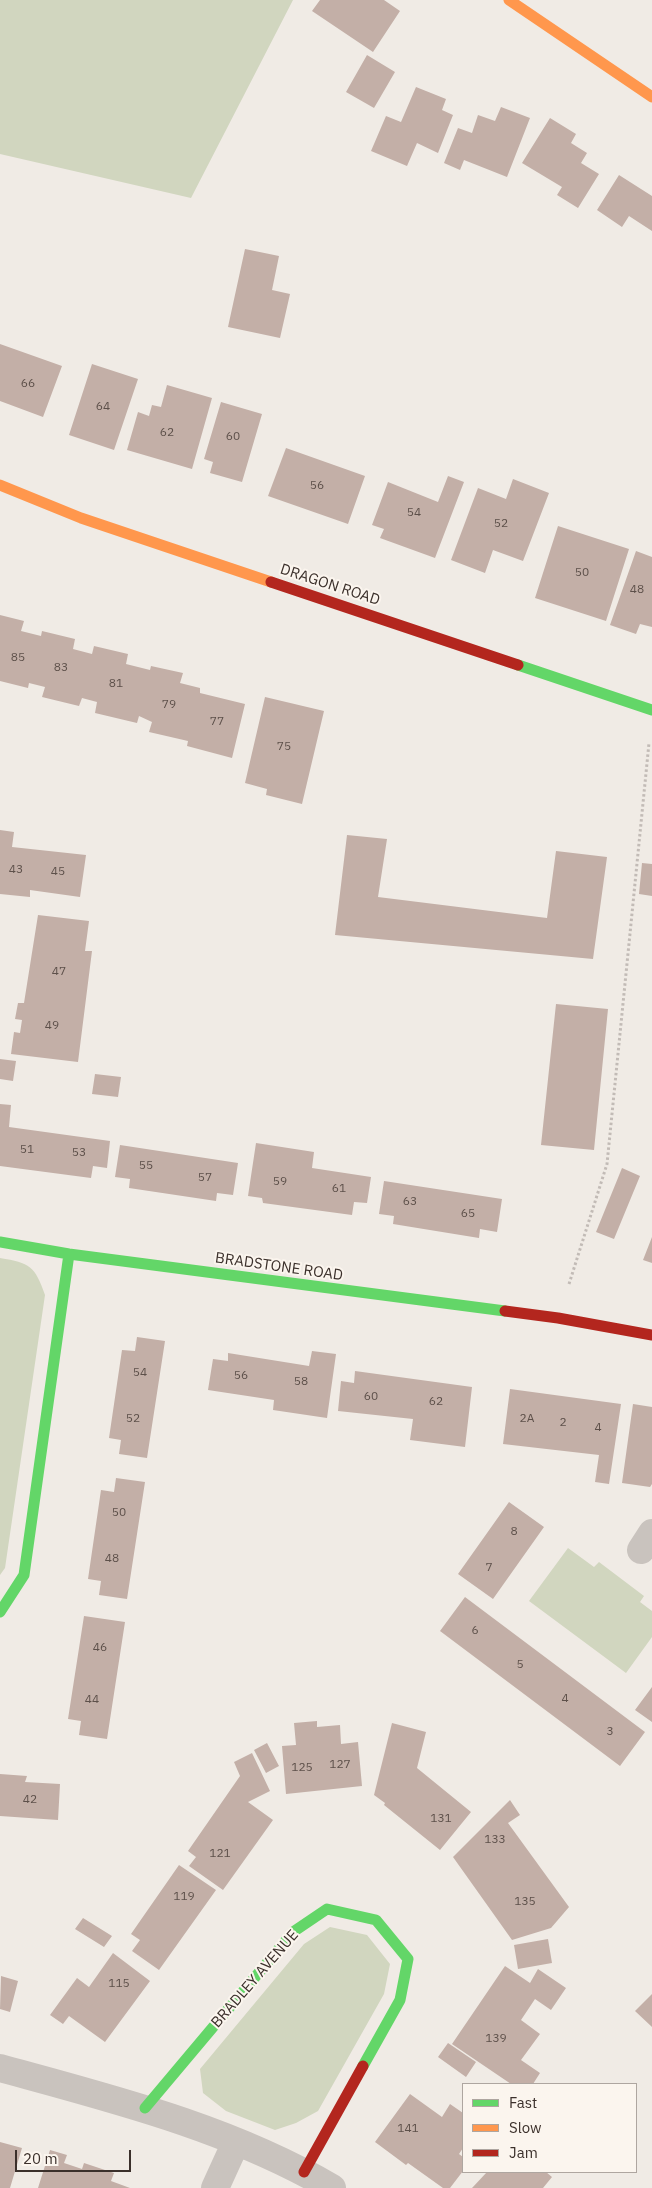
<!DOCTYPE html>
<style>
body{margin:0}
#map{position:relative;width:652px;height:2188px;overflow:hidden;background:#f0ebe5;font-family:"IBM Plex Sans",sans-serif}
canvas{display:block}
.legend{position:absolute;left:462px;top:2083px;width:175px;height:90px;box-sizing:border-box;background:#fbf5ee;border:1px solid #aea6a0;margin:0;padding:6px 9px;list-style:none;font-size:15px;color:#3b302b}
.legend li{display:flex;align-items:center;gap:10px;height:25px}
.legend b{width:25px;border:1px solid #aea6a0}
.scale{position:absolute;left:15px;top:2150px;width:116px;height:22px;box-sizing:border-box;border:2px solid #3b302b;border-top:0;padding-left:6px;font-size:15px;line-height:18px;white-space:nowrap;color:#3b302b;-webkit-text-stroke:4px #fbf5ee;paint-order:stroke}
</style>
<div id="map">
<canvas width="652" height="2188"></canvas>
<ul class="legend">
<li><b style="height:6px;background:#63d668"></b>Fast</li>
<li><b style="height:6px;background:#ff974d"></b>Slow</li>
<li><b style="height:6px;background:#b3261e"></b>Jam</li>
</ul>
<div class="scale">20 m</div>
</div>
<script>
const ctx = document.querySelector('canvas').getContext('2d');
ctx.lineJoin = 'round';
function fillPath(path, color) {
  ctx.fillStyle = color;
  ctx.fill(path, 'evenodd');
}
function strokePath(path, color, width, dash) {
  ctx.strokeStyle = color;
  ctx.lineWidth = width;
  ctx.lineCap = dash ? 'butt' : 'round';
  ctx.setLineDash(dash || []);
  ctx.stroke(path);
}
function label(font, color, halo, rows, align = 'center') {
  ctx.font = font + ' "IBM Plex Sans",sans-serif';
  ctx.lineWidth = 4;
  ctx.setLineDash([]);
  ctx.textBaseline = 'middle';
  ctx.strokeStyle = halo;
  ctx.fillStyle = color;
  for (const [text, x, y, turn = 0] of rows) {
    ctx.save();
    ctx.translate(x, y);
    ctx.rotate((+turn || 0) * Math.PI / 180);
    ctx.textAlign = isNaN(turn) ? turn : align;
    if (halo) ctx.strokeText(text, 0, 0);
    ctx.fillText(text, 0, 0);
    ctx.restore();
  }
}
const green = new Path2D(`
 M0,0h293l-102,198 -191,-44z
 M0,1258c30,5 35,8 45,37l-40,273 -5,7z
 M568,1548l26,19 5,-5 45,34 -4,6 12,9v26l-26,36 -97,-72z
 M330,1927l37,8 23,29 -6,30 -66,117 -22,12 -21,7 -49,-19 -23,-18 -3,-24 104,-125z`);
const building = new Path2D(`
 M320,0h64l16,11 -27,41 -61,-41z
 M367,55l28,17 -21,36 -28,-16z
 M416,87l30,12 -4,11 11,5 -15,38 -21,-10 -10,23 -36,-15 15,-35 15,6z
 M501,107l29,11 -23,59 -43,-17 -4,10 -16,-7 14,-35 14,5 6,-18 17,6z
 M550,118l26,16 -5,9 16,10 -6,10 18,11 -21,34 -21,-13 5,-8 -40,-24z
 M619,175l33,21v35l-23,-15 -7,11 -25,-17z
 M245,249l34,7 -7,34 18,4 -10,44 -52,-11z
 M0,344l62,22 -19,51 -43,-16z
 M92,364l46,15 -24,71 -45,-15z
 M167,385l45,13 -20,71 -65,-19 11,-38 11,4 3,-11 9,2z
 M221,402l41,12 -20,68 -32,-9 3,-11 -9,-3z
 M286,448l79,28 -17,48 -80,-28z
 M448,476l16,6 -29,76 -55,-20 4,-9 -12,-4 16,-43 50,20z
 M513,479l36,14 -26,68 -30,-11 -8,23 -34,-13 27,-72 28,11z
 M558,526l71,23 -23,72 -71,-23z
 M636,551l16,6v70l-12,-3 -4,10 -26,-9z
 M0,615l24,6 -3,10 20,5 1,-5 33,8 -2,10 19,5 2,-8 34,8 -2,10 24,6 1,-4 32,7 -3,10 20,5v5l45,11 -13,54 -45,-12 1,-5 -39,-9 3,-10 -13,-6 -2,7 -42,-10 2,-11 -15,-4 -3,8 -37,-9 3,-10 -16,-4 -1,5 -28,-7z
 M265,697l59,14 -22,93 -36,-9 1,-6 -22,-6z
 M0,830l14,2 -2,15 74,8 -6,42 -50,-7v7l-30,-3z
 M347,835l40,4 -9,58 169,21 9,-67 51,6 -14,102 -258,-24z
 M642,863l10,1v32l-13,-2z
 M38,915l51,6 -4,30h7l-14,111 -67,-8 3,-22 6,1 2,-13 -7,-1 3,-16h6z
 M556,1004l52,5 -14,141 -53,-5z
 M0,1059l16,2 -3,20 -13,-2z
 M95,1074l26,3 -3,20 -26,-3z
 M0,1104l11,1 -2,22 101,14 -3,27 -14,-2 -2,12 -91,-12z
 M256,1143l58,9 -2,16 59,9 -4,26 -13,-1 -2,13 -89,-12 -1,-5 -14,-2z
 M120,1145l118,18 -5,32 -16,-2 -1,8 -87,-13 1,-9 -15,-2z
 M622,1168l18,8 -26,63 -18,-7z
 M384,1181l118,18 -5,33 -17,-3 -1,9 -86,-14 1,-8 -15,-2z
 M652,1237v26l-9,-3z
 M137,1337l28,4 -18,117 -28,-4 2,-14 -12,-2 13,-88 13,1z
 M312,1351l24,3 -9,64 -54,-8 1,-10 -66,-10 5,-31 15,2v-8l81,13z
 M355,1371l117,16 -7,60 -55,-7 3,-21 -75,-8 3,-30 13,2z
 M510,1389l111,15 -12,80 -14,-2 4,-27 -96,-11z
 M633,1404l19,3v77l-2,3 -28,-4z
 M116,1478l29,4 -18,117 -28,-4 2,-14 -13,-2 13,-89 13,2z
 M509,1502l35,25 -51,72 -35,-25z
 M465,1597l180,135 -25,34 -180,-135z
 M84,1616l41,6 -18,117 -28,-4 2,-14 -13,-2z
 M652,1687v35l-17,-12z
 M317,1721v6l23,-2 1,19 17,-2 4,44 -76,8 -4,-48 14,-1 -2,-22z
 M392,1723l34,9 -9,36 54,44 -31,38 -56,-45 1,-2 -11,-8z
 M267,1743l12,23 -13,7 -12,-23z
 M252,1753l18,38 -22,11 25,18 -50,70 -34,-24 7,-9 -8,-6 52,-75 -6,-14z
 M0,1774l27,2 -2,6 35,2 -2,36 -58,-4z
 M510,1800l10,15 -12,8 61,84 -18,21 -39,12 -59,-83z
 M179,1865l37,25 -57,80 -27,-19 8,-11 -9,-6z
 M83,1918l29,18 -8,11 -29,-18z
 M548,1939l4,24 -34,6 -4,-24z
 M113,1953l37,28 -45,61 -36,-26 -6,8 -13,-9 27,-37 12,9z
 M505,1966l25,17 8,-14 28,19 -15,22 -16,-11 -14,21 19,14 -19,26 19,13 -7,11h-22l-59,-40z
 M1,1976l17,5 -8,31 -10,-3z
 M652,1994v33l-17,-16z
 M448,2043l28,19 -10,15 -28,-20z
 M410,2094l32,23 8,-13 13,9v35l-4,6 4,3v14l-13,17h-7l-35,-25 -2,2 -31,-23z
 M0,2142l22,6 -12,40h-10z
 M50,2150l17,5 -3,8 18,6 2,-6 30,10 -3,8 19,7h-92z
 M487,2172h59l6,5 -9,11h-71z`);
const path = new Path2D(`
 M569,1284l38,-120 42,-421`);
const street = new Path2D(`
 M641,1550l11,-17
 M0,2068c113,31 230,60 332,120
 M215,2188l21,-46`);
const fast = new Path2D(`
 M518,665l134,45
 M0,1242l69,12 436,57
 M0,1612l24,-37 45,-321
 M145,2108l148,-176 34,-23 49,11 32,39 -8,41 -37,66`);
const slow = new Path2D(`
 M509,0l143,97
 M0,485l81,33 190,64`);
const jam = new Path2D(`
 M271,582l247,83
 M505,1311l53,7 94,17
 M304,2172l59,-106`);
const numberNames = [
 ["66",28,384],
 ["64",103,407],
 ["62",167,433],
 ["60",233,437],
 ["56",317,486],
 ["54",414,513],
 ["52",501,524],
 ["50",582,573],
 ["48",637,590],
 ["85",18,658],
 ["83",61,668],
 ["81",116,684],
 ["79",169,705],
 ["77",217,722],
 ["75",284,747],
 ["43",16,870],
 ["45",58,872],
 ["47",59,972],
 ["49",52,1026],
 ["51",27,1150],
 ["53",79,1153],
 ["55",146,1166],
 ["57",205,1178],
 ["59",280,1182],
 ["61",339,1189],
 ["63",410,1202],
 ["65",468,1214],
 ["54",140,1373],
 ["56",241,1376],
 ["58",301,1382],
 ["60",371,1397],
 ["62",436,1402],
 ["52",133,1419],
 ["2A",527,1419],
 ["2",563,1423],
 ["4",598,1428],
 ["50",119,1513],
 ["8",514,1532],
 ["48",112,1559],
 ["7",489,1568],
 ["6",475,1631],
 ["46",100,1648],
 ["5",520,1665],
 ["4",565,1699],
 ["44",92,1700],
 ["3",610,1732],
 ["127",340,1765],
 ["125",302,1768],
 ["42",30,1800],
 ["131",441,1819],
 ["133",495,1840],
 ["121",220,1854],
 ["119",184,1897],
 ["135",525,1902],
 ["115",119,1984],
 ["139",496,2039],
 ["141",408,2129]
];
const streetNames = [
 ["DRAGON ROAD",330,585,18],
 ["BRADSTONE ROAD",279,1267,8],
 ["BRADLEY AVENUE",255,1979,-49]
];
fillPath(green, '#d1d6bf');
fillPath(building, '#c3afa7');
strokePath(path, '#c2bbb6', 3, [2.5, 2.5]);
strokePath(street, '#c9c3be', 28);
strokePath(fast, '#63d668', 11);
strokePath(slow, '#ff974d', 11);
strokePath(jam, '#b3261e', 11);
label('12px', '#5d504a', null, numberNames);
label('15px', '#3b302b', '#fbf5ee', streetNames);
</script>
